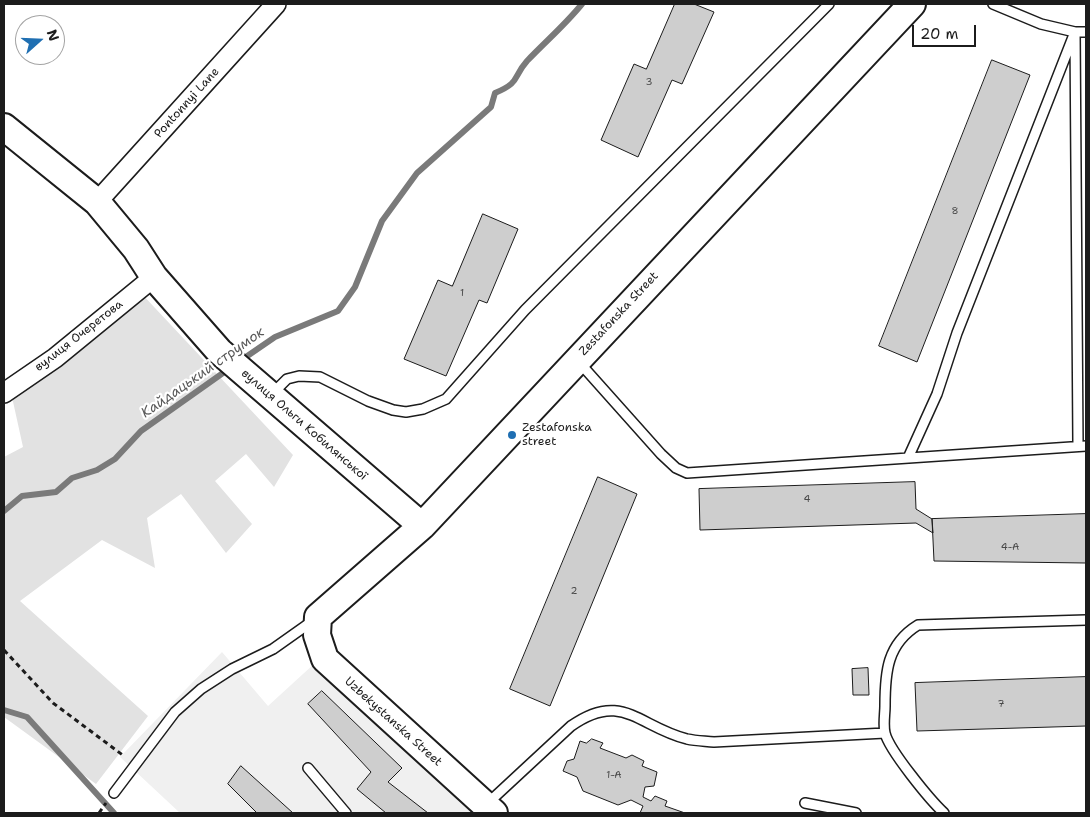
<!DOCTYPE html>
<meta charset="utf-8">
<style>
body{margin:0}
#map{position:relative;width:1090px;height:817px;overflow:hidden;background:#fff;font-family:"Shantell Sans",sans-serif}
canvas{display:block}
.frame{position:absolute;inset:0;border:5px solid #1c1c1c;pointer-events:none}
.north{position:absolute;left:15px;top:15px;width:50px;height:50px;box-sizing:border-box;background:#fff;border:1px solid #a4a4a4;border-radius:50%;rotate:70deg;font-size:14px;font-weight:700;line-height:20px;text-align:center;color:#1c1c1c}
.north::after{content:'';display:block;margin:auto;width:18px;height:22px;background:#1f6fb2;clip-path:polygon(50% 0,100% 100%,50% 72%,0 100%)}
.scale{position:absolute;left:912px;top:25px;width:64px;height:22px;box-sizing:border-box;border:2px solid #1c1c1c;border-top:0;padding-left:6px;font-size:15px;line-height:18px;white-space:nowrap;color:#1c1c1c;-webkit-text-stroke:4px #fff;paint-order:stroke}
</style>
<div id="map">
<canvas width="1090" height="817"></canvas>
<div class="frame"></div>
<div class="north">N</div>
<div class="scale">20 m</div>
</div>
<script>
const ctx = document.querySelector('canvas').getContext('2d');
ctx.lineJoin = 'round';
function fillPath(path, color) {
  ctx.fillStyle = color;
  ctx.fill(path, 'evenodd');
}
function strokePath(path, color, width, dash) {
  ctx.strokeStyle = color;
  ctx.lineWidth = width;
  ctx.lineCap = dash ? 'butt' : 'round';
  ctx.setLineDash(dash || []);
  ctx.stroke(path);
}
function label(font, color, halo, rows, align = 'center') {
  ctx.font = font + ' "Shantell Sans",sans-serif';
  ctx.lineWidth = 4.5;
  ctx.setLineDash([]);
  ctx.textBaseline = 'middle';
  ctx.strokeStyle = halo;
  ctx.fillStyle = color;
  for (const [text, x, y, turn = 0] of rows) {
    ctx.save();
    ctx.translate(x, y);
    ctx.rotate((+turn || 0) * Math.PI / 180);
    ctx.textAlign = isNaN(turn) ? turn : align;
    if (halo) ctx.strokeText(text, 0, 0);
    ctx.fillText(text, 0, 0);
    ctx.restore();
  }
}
const built = new Path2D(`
 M222,652l46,54 47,-43 166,150h-301l-60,-56z`);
const green = new Path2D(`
 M140,292l153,163 -19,32 -28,-33 -31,27 37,43 -26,29 -45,-59 -34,24 8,50 -53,-28 -82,61 128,115 -52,68 -92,-67v-260l19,-10 -11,-50z`);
const stream = new Path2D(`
 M240,361l35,-24 63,-26 17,-24 27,-66 35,-48 74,-66 4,-14c26,-11 17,-15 32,-32 19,-20 38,-36 55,-57
 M4,511l18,-15 34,-4 16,-14 25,-8 18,-11 26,-28 89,-63
 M4,710l23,7 87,96`);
const building = new Path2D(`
 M675,4h19l20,8 -32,72 -10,-4 -34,77 -37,-17 33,-76 12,5z
 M992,60l38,15 -113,287 -38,-16z
 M483,214l35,15 -31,74 -8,-3 -33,76 -42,-17 34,-79 14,6z
 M598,477l39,17 -87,212 -40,-17z
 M915,482l1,27 16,10 1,14 -17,-10 -216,7 -1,-41z
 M1086,514v49l-152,-2 -2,-42z
 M868,668l1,27h-16l-1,-26z
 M1086,677v49l-169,5 -2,-48z
 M322,691l80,77 -14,14 40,31h-42l-29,-24 14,-17 -63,-68z
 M592,739l11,4 -3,5 26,10 6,-3 12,6 -2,5 15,6 -3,14 -9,1 -2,10 8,4 4,-5 12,5 -2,5 20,7h-45l3,-7 -12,-6 -13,5 -35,-14 -6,-14 -14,-6 4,-10 7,-2 6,-18 6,2z
 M241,766l52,47h-36l-29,-29z`);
const path = new Path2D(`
 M4,650l49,53 71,53
 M99,813l7,-10`);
const lane = new Path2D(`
 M993,4l48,20 34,8 3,413
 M578,361l83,93 15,14 11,5 399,-27
 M273,393l14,-14 12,-3 21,1 48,24 25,9 13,2 17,-3 23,-10 79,-89 304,-306
 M908,458l29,-64 20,-61 118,-301h11
 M308,768l38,45
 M114,793l61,-81 26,-23 31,-20 41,-20 41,-29
 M488,803l83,-77c51,-36 68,1 116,13 9,2 18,2 27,3l171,-9
 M805,803l51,10
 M944,813c-14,-13 -55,-63 -59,-80 -2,-8 0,-19 0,-27 0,-34 2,-62 33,-81l168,-5`);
const street = new Path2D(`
 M97,202l179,-198
 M4,393l51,-35 99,-81`);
const secondary = new Path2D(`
 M4,127l93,75 39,47 18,28 65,74 203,175
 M494,813l-169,-154 -8,-24 1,-18 104,-91 490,-522`);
const markers = [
 [512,435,5,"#1f6fb2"]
];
const numberNames = [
 ["3",649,82],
 ["8",955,211],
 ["1",462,293],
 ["4",807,499],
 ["4-А",1010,547],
 ["2",574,591],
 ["7",1001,704],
 ["1-А",614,775]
];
const streetNames = [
 ["Pontonnyi Lane",187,103,-48],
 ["Zestafonska Street",619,314,-47],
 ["вулиця Очеретова",79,336,-38],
 ["вулиця Ольги Кобилянської",304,425,41],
 ["Uzbekystanska Street",393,722,42]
];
const poiNames = [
 ["Zestafonska",522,428],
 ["street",522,442]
];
const waterNames = [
 ["Кайдацький струмок",203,373,-35]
];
fillPath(built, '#f0f0f0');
fillPath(green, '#e2e2e2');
strokePath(stream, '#7a7a7a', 6);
fillPath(building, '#cecece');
strokePath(building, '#1c1c1c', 1);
strokePath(lane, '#1c1c1c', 12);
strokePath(street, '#1c1c1c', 22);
strokePath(secondary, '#1c1c1c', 30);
strokePath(path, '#1c1c1c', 3, [5, 4]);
strokePath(lane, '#fff', 9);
strokePath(street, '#fff', 19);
strokePath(secondary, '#fff', 26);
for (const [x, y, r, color] of markers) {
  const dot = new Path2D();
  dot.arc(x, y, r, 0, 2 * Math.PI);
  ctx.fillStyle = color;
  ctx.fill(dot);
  strokePath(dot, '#fff', 2);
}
label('10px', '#484848', null, numberNames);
label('12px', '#1c1c1c', '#fff', streetNames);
label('12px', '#1c1c1c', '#fff', poiNames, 'left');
label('italic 14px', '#5a5a5a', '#fff', waterNames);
</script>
